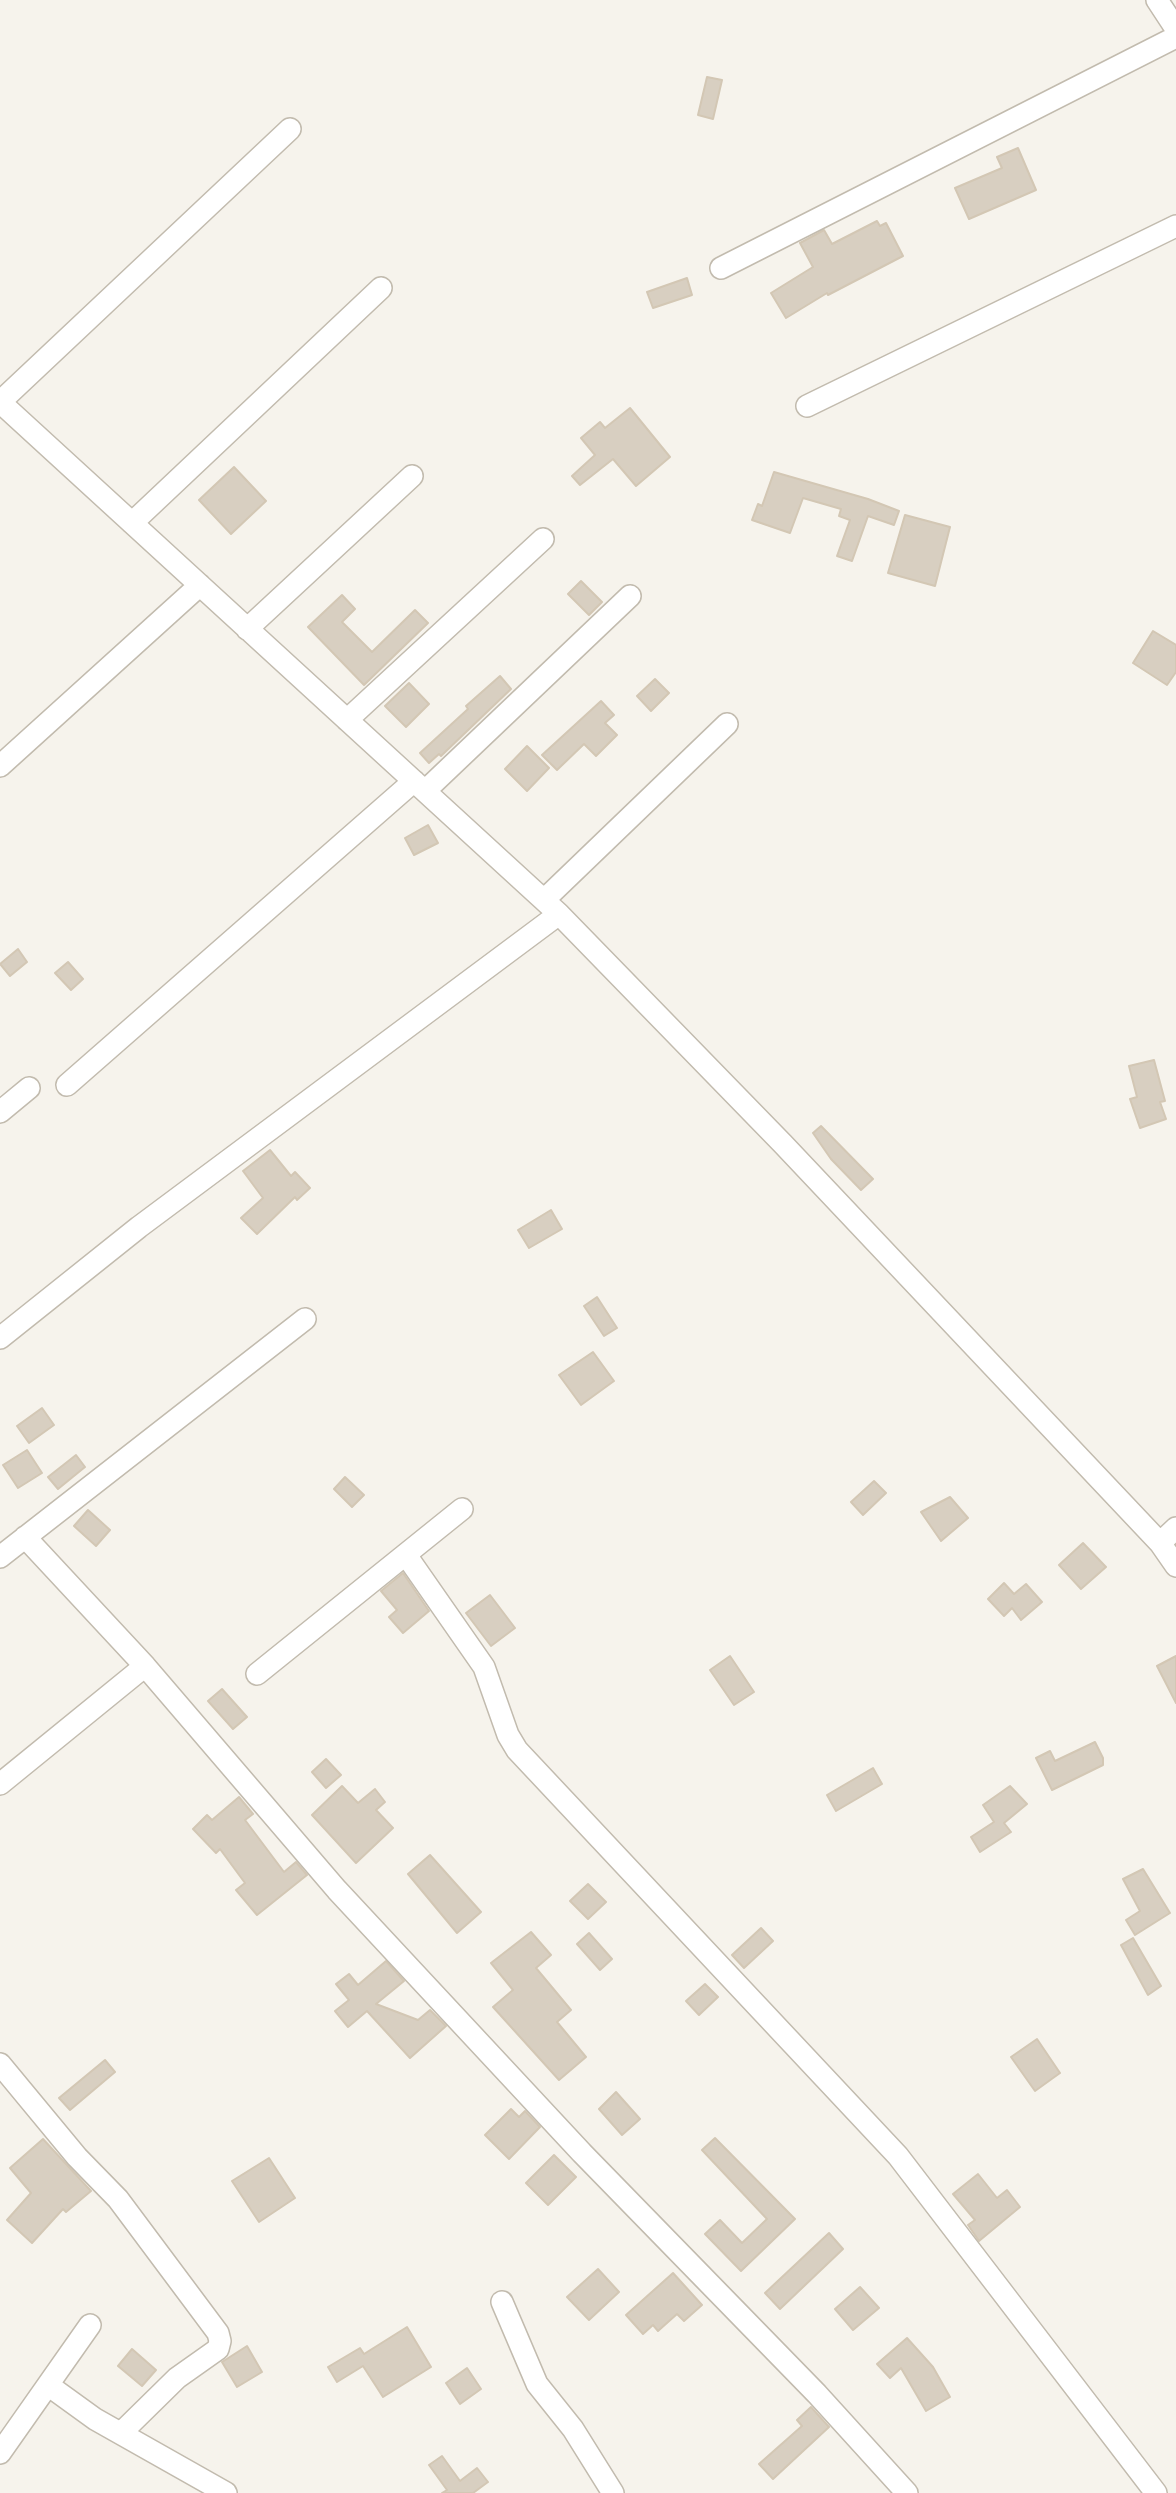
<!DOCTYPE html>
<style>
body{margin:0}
canvas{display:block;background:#f6f3ec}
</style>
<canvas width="1176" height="2493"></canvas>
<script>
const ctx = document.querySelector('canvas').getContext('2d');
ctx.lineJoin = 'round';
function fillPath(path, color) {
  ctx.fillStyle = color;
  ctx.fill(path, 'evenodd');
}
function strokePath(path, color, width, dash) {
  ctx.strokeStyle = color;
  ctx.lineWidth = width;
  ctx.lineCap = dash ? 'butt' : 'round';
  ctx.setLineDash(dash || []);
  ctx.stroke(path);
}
const building = new Path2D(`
 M707,77l15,3 -9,39 -15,-4z
 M1018,148l18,42 -67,29 -14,-31 47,-20 -5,-11z
 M877,221l3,5 6,-3 17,33 -75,39 -1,-2 -41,25 -15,-25 42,-26 -13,-24 24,-13 8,14z
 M687,278l5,17 -39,13 -6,-16z
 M630,408l40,49 -34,29 -23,-27 -33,26 -8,-9 23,-21 -14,-17 19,-16 5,6z
 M234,467l32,34 -35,33 -32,-34z
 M774,472l94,27 31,12 -5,14 -26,-9 -16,45 -15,-5 13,-36 -11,-4 2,-7 -38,-11 -13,35 -38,-13 6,-16 4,2z
 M905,515l45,12 -15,59 -47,-13z
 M581,581l21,21 -13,13 -21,-21z
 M342,595l13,14 -13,13 30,30 43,-42 13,13 -64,62 -56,-58z
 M1153,631l23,14v27l-9,13 -34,-22z
 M500,676l11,13 -70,67 -2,-2 -10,9 -9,-10 48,-44 -2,-3z
 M655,679l14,14 -18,18 -14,-15z
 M409,683l20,21 -23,23 -21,-21z
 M601,701l13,14 -9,8 12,12 -21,21 -12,-12 -27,26 -15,-15z
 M527,746l22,22 -22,23 -22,-22z
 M428,825l10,18 -24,12 -9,-17z
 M18,949l9,13 -17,14 -10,-12z
 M68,962l15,17 -12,11 -16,-17z
 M1154,1060l11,41 -5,1 6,17 -26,9 -10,-29 7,-2 -8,-31z
 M821,1126l52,53 -12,11 -30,-31 -18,-26z
 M270,1150l21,26 4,-4 15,16 -13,12 -2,-3 -38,37 -16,-16 22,-20 -20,-27z
 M551,1210l11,19 -33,19 -11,-18z
 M597,1297l20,31 -13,8 -20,-30z
 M593,1352l21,29 -33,24 -22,-30z
 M42,1408l12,17 -25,18 -12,-17z
 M27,1450l15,23 -24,15 -15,-23z
 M76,1455l9,12 -27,22 -10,-12z
 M345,1477l19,18 -12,12 -18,-18z
 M874,1481l12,12 -23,22 -12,-13z
 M950,1497l18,21 -27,23 -20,-29z
 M88,1510l22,20 -14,16 -22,-20z
 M1083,1543l23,24 -25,22 -22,-24z
 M403,1573l26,38 -26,22 -14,-16 8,-7 -16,-19z
 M1004,1583l10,11 12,-10 16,18 -21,18 -9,-12 -8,8 -16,-17z
 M490,1595l25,33 -24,18 -25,-33z
 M730,1656l24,36 -20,13 -24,-35z
 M1176,1656v47l-19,-37z
 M222,1689l25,28 -14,12 -25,-28z
 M1095,1742l8,16v7l-51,25 -16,-32 14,-7 5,10z
 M326,1759l15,16 -15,13 -14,-16z
 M873,1768l9,16 -46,27 -9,-16z
 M342,1786l16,17 17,-14 10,13 -9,8 17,18 -37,35 -44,-48z
 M1010,1786l17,18 -23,19 7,9 -31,20 -9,-15 23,-15 -11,-17z
 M239,1797l14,17 -8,6 39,52 12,-10 11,13 -50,40 -21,-25 9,-7 -25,-34 -4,4 -23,-24 14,-14 5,5z
 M430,1855l51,57 -24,21 -49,-59z
 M1143,1869l27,44 -35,22 -9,-15 14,-9 -17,-32z
 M588,1884l18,18 -18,17 -18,-18z
 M761,1928l12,13 -29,27 -12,-13z
 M531,1932l20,23 -15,13 35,42 -14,12 29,35 -27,23 -66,-73 20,-17 -22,-27z
 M589,1933l23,26 -12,11 -23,-26z
 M1133,1938l28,48 -13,9 -27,-50z
 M386,1961l18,20 -28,23 42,16 12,-10 16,16 -36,32 -43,-47 -19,16 -13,-16 14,-11 -13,-16 13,-10 9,11z
 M705,1984l13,13 -19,18 -13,-14z
 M1037,2039l23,34 -25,18 -24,-34z
 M105,2060l10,12 -45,38 -11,-12z
 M616,2092l24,27 -18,16 -23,-26z
 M511,2109l8,8 6,-6 15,16 -31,32 -24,-24z
 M715,2138l80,81 -54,52 -36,-37 15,-14 22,23 25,-24 -65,-69z
 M43,2139l48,52 -25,21 -3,-3 -31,34 -25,-23 24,-27 -21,-25z
 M554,2155l22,22 -28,28 -22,-22z
 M269,2158l26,40 -36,24 -27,-41z
 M978,2174l19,24 10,-8 13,17 -41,34 -11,-16 7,-5 -22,-26z
 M829,2233l14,16 -63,60 -15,-16z
 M598,2269l21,23 -30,28 -22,-23z
 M673,2273l29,32 -18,16 -7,-7 -19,17 -5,-6 -10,9 -17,-19z
 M860,2287l19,21 -26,22 -18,-21z
 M407,2327l24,40 -48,30 -20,-31 -26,16 -9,-15 32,-19 4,6z
 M907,2338l26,29 17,30 -24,14 -25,-43 -11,10 -13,-14z
 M247,2346l15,26 -25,15 -15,-25z
 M132,2349l24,21 -14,16 -24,-20z
 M467,2368l14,21 -21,15 -14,-21z
 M811,2407l18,20 -56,52 -14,-15 43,-38 -5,-6z
 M442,2456l18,25 17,-13 11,14 -15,11h-31l5,-3 -18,-25z`);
const street = new Path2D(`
 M1157,0l19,29
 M721,268l455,-231
 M0,402l559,512 224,230 377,399 16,23
 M0,402l290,-273
 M807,406l369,-180
 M132,523l249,-235
 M247,629l165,-153
 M347,720l196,-181
 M0,766l200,-181
 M425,791l205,-195
 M544,900l183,-176
 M67,1085l347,-304
 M0,1112l29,-24
 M0,1338l139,-111 420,-313
 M25,1537l120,129 192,224 245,263 235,241 90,99
 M1160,1543l16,-15
 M406,1555l78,112 24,68 9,15 381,406 258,337
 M0,1557l305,-238
 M257,1674l205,-165
 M0,1784l145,-118
 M0,2064l77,93 41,42 100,134 2,8 -2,8 -41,29 -56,55
 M502,2302l35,82 36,45 40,64
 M48,2385l47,34 131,74
 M0,2453l90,-128`);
fillPath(building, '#d8cfc1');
strokePath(building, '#d3c7b4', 2);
strokePath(street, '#c2bbae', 24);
strokePath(street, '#fff', 21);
</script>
